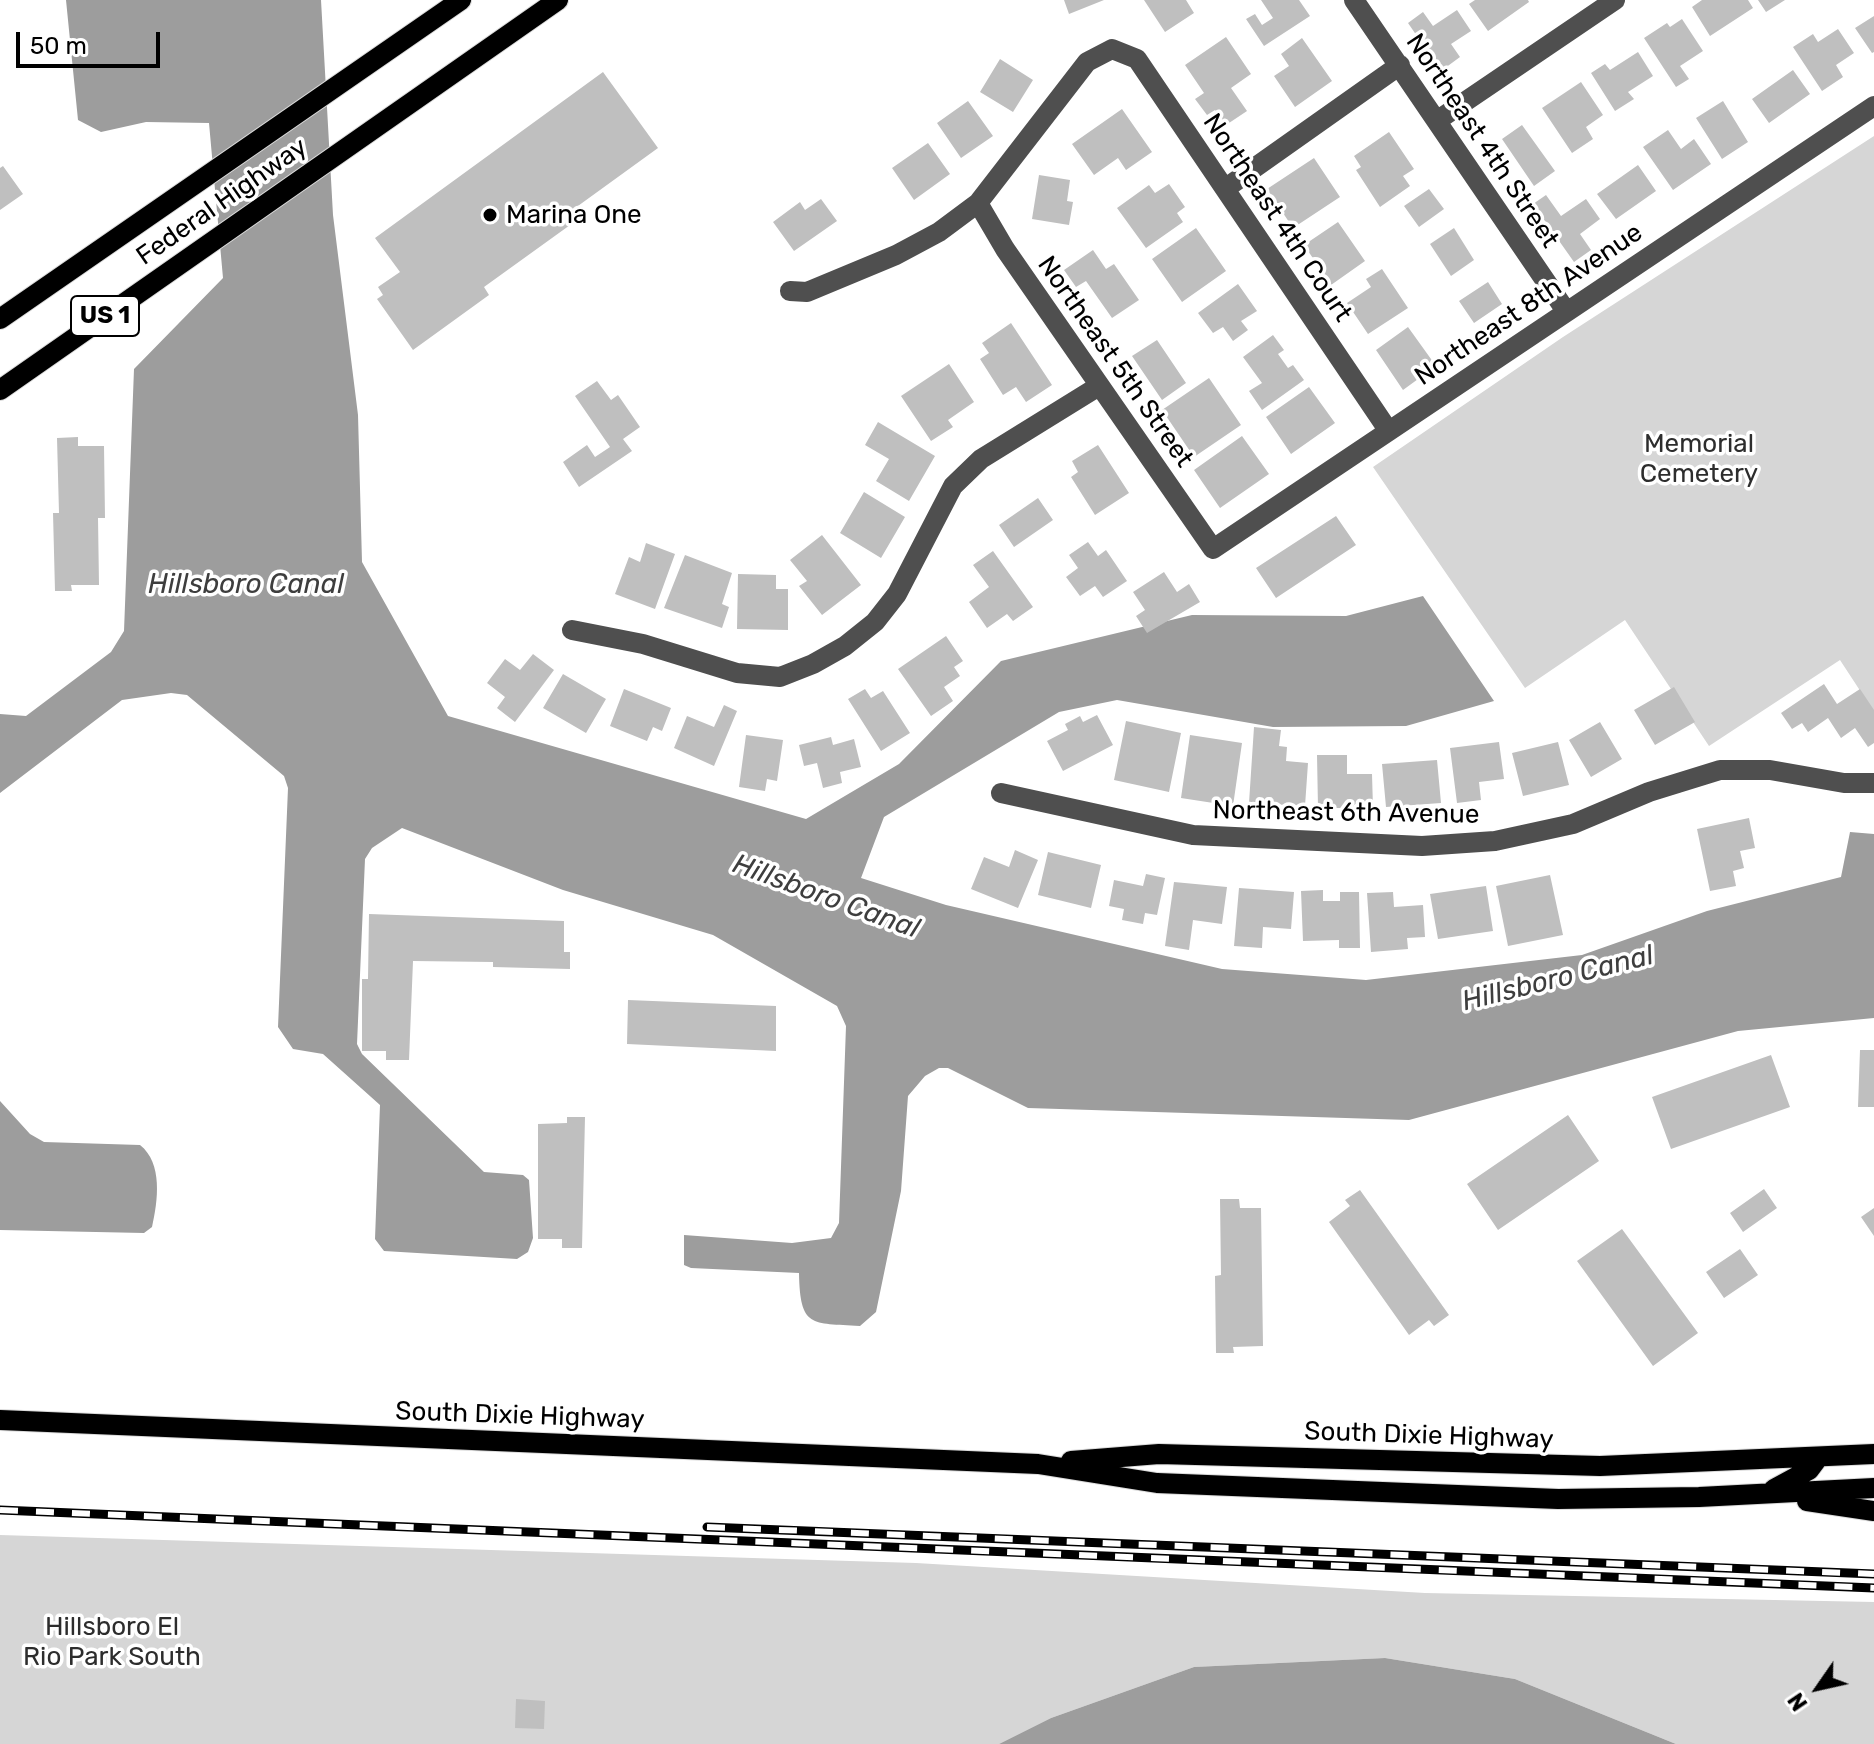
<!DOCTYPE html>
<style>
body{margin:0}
#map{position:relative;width:1874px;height:1744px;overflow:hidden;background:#fff;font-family:Rubik,sans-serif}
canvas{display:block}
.north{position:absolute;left:1778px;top:1648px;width:80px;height:80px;-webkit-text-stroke:6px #fff;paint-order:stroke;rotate:236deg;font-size:22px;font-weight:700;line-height:32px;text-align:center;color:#000}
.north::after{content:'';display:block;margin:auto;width:28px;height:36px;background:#000;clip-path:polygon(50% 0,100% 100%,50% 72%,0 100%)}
.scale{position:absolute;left:16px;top:32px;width:144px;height:36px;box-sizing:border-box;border:4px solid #000;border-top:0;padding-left:10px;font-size:24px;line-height:28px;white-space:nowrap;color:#000;-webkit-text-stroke:6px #fff;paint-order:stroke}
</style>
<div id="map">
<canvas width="1874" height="1744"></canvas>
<div class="north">N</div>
<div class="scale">50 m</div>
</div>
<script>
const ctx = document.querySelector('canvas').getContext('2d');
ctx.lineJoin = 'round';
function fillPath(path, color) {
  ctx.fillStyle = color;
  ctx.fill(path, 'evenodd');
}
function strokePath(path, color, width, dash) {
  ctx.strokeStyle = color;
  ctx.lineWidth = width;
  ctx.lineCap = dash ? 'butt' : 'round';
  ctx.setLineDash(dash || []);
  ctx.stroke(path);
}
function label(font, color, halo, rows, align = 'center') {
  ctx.font = font + ' Rubik,sans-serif';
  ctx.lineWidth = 7;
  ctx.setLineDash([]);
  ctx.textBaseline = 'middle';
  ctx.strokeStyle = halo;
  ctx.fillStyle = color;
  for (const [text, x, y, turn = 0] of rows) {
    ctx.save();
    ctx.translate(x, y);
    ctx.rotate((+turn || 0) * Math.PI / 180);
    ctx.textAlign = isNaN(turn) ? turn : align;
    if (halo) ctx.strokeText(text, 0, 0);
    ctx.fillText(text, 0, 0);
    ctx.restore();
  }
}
const green = new Path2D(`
 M1874,136v576l-34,-52 -131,86 -84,-126 -100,68 -152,-221 190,-130z
 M0,1535l916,28 509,30 449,9v142h-198l-161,-65 -130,-21 -191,9 -143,51 -52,26h-999z`);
const water = new Path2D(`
 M66,0h255l12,215 25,200 4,147 86,154 358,103 93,-55 102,-103 191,-46 154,1 77,-20 71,105 -88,25 -133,1 -156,-27 -58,12 -175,105 -23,61 85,27 276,64 144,11 216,-25 125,-44 134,-34 9,-45 24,2v184l-136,13 -329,89 -381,-12 -80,-40h-9l-14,8 -17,20 -7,95 -25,121 -16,14c-49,-3 -60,2 -61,-53l-108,-5 -7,-3v-30l108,8 39,-5 8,-15 7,-197 -9,-20 -124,-71 -150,-45 -161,-62 -30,20 -7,11 -8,185 5,10 122,118 39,3 6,5 4,58 -5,14 -11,7 -133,-8 -9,-12 5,-134 -57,-51 -30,-5 -15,-22 10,-239 -4,-12 -97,-81 -16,-2 -49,7 -122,93v-79l26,2 85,-64 13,-21 10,-262 89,-91 -14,-155 -63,-1 -45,10 -23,-12z
 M0,1101l30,33 14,8 96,3c23,18 18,56 12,82l-8,6 -144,-3z
 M1385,1658l130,21 161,65h-677l52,-26 143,-51z`);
const building = new Path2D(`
 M1064,0h40l-35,14z
 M1144,0h42l8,13 -29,19z
 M1261,0h38l11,16 -46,30 -18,-27 9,-5 7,11 11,-7z
 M1475,0h53l1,2 -41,29 -19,-27z
 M1702,0h46l5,8 -43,28 -18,-29z
 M1758,0h27l-19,12z
 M1457,10l14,21 -20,13 9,13 -19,14 -33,-48 15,-11 10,14z
 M1874,16v36l-2,1 -17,-25z
 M1682,19l21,32 -23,15 9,13 -13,8 -32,-49 23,-15 3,4z
 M1838,29l16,24 -18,12 7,12 -21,14 -29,-44 20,-13 5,8z
 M1226,37l25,37 -20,14 16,23 -21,14 -11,-15 -8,5 -12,-16 9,-6 -19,-28z
 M1302,38l30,43 -37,26 -21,-31 15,-10 -8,-12z
 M1638,52l15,24 -25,16 6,7 -19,12 -24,-38 14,-9 5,6z
 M1000,59l33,21 -20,32 -33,-20z
 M1793,70l17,24 -41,29 -17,-24z
 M603,72l55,76 -87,63 6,9 -93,67 5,8 -76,55 -36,-51 6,-4 -5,-8 22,-15 -25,-34z
 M1581,82l22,33 -17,12 7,12 -21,14 -30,-45z
 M968,101l25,35 -32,22 -24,-35z
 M1723,101l25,41 -26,17 -26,-41z
 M1122,109l30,43 -26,18 -8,-12 -24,17 -22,-31z
 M1522,125l33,46 -21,15 -32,-47z
 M1668,130l13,19 13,-10 17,25 -38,26 -30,-43z
 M1389,132l25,37 -11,7 7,10 -30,21 -24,-37 5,-3 -7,-11z
 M928,143l22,31 -36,26 -22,-32z
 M1314,158l26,39 -47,31 -26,-39z
 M1638,165l18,26 -40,28 -19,-25z
 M3,166l20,28 -23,16v-42z
 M1039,175l31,5 -3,21 6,1 -4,23 -37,-6z
 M1169,184l16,23 -8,6 6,9 -37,26 -29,-40 32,-23 6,8z
 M1429,189l15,20 -25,18 -15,-21z
 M1546,195l15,21 25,-17 14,20 -20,15 11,16 -17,12 -41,-58z
 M821,199l16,22 -43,30 -21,-29 27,-20 5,8z
 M1338,222l27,39 -34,24 -27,-40z
 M1196,228l30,43 -44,31 -30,-43z
 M1454,228l20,32 -23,16 -21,-32z
 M1093,250l13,19 8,-5 25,36 -27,18 -26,-37 -10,6 -12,-17z
 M1382,269l26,39 -40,26 -21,-31 24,-16 -5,-8z
 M1488,282l14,22 -28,19 -15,-22z
 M1238,284l19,27 -16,10 7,9 -15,11 -10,-14 -10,6 -15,-20z
 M1011,323l41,62 -26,17 -10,-15 -13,8 -23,-36 9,-6 -7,-10z
 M1408,327l28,39 -33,24 -27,-40z
 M1273,335l11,15 -6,4 10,14 5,-3 11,15 -42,30 -13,-19 13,-8 -19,-26z
 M1157,340l29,43 -24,17 -30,-44z
 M949,364l25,38 -26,18 5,7 -22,14 -30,-45z
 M1209,378l32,47 -47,32 -32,-47z
 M597,381l14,19 7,-5 22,32 -17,12 9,12 -53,36 -16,-25 24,-17 8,12 15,-10 -35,-51z
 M1309,387l26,36 -44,31 -25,-37z
 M878,422l57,34 -26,45 -33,-20 13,-22 -24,-14z
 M1242,436l27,38 -49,34 -26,-38z
 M78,437v9h26l1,72h-7l1,67h-28l1,6h-17l-2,-78h6l-2,-75z
 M1098,445l31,48 -34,22 -24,-38 7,-5 -6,-11z
 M864,492l41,25 -24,41 -41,-25z
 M1038,498l15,22 -39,27 -15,-22z
 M1336,516l20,29 -80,53 -20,-30z
 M822,535l39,50 -39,30 -23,-29 8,-5 -17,-21z
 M1088,542l10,14 8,-6 21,31 -24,16 -8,-11 -15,10 -14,-19 12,-9 -9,-13z
 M646,543l29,11 -20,55 -40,-15 14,-37 11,5z
 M993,551l40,56 -20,14 -6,-7 -20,14 -18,-26 20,-15 -16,-22z
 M685,555l47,18 -10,31 7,3 -7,21 -58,-20z
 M1164,572l13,20 12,-8 11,18 -53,31 -11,-17 9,-6 -12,-18z
 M738,574l38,1v14h12v41l-51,-1z
 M946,636l17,25 -9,6 6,9 -16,11 9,14 -22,15 -33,-47z
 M533,654l21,16 -39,52 -18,-14 8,-11 -18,-14 18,-24 15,11z
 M563,674l43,25 -20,34 -43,-25z
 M1824,684l13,20 23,-15 14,21v33l-6,4 -13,-19 -14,10 -13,-20 -20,14 -6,-9 -10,6 -11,-16z
 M1674,687l21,35 -40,23 -21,-35z
 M624,689l47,19 -9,23 -9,-4 -6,14 -37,-15z
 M865,689l6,9 12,-7 27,42 -29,18 -33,-52z
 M724,705l13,6 -23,55 -40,-18 13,-32 27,11z
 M1097,715l16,30 -50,26 -16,-30 21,-11 -3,-6 15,-8 3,6z
 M1126,721l55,12 -12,59 -55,-12z
 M1600,722l22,37 -31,18 -22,-37z
 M1254,727l27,3 -2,16 8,1 -1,14 22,2 -3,43 -56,-3z
 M746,735l37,5 -6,41 -10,-2 -2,12 -26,-4z
 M1190,735l52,8 -9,63 -52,-8z
 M831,737l2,8 21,-6 7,28 -21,5 2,11 -19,5 -6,-25 -13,3 -5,-21z
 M1499,742l5,37 -25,3 2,18 -24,3 -7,-55z
 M1558,742l11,43 -46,11 -11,-43z
 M1317,755h30v19h25l1,34h-55z
 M1437,760l4,43 -55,4 -4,-43z
 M1749,818l6,30 -15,3 4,17 -11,3 3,15 -26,5 -13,-62z
 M1015,850l23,10 -20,48 -47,-19 13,-32 25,10z
 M1048,852l53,13 -10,43 -53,-13z
 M1146,874l19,4 -8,37 -12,-2 -2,11 -21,-4 2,-11 -15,-3 5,-26 29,6z
 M1550,875l13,60 -55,11 -12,-60z
 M1174,882l53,5 -5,37 -29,-4 -4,30 -24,-4z
 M1486,886l7,45 -55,8 -8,-45z
 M1239,888l55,4 -3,37 -28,-2 -1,21 -28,-2z
 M1323,890v11h17v-9h19l1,56h-21v-8l-36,1 -2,-50z
 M1393,892l1,15 29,-2 2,32 -18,1 1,11 -37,3 -4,-59z
 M369,914l195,7v31h6v17l-77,-2v-5l-80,-1 -4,99h-23v-9h-24v-72h6z
 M628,1000l148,6v45l-149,-7z
 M1860,1050h14v57h-16z
 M1771,1055l19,52 -119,42 -19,-52z
 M1568,1115l31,46 -101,69 -31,-46z
 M567,1117h18l-3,131h-20v-9h-24v-115l29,-1z
 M1764,1189l13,19 -34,24 -13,-19z
 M1360,1190l89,125 -15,11 -5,-6 -20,15 -80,-113 21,-16 -5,-6z
 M1220,1199h19l1,9h21l2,138 -30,1 1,6h-18l-1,-77 6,-1z
 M1874,1208v28l-13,-19z
 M1622,1229l76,104 -45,33 -76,-105z
 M1740,1249l18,26 -34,23 -18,-26z
 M516,1699l29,2 -1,28 -29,-1z`);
const minor = new Path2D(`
 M1354,0l212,311
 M1438,120l177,-120
 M1226,188l174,-123
 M978,203l27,46 208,300 661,-443
 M790,291l17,1 89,-37 43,-23 39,-29 109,-141 25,-13 25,10 251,371
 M572,630l71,14 94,29 43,4 33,-13 32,-18 30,-24 22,-28 56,-108 28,-27 118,-73
 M1001,793l192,42 229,11 73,-5 78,-17 76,-32 71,-22h50l74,13h30`);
const major = new Path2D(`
 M0,319l461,-319
 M0,390l558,-390
 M0,1420l1038,44 119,19 401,16 141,-2 175,-9
 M1071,1461l88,-7 441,12 274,-12
 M1774,1489l35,-19 9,-12
 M1807,1501l67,10`);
const rail = new Path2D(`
 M0,1510l1874,78
 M707,1527l1167,47`);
const markers = [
 [490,215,8,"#000"]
];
const shields = [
 [105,316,68]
];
const shieldNames = [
 ["US 1",105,316]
];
const streetNames = [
 ["Northeast 4th Street",1482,141,56],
 ["Federal Highway",222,202,-35],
 ["Northeast 4th Court",1277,218,56],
 ["Northeast 8th Avenue",1529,305,-34],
 ["Northeast 5th Street",1115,362,55],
 ["Northeast 6th Avenue",1346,813,1],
 ["South Dixie Highway",520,1416,2],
 ["South Dixie Highway",1429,1436,2]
];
const poiNames = [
 ["Marina One",506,215]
];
const parkNames = [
 ["Memorial",1699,444],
 ["Cemetery",1699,474],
 ["Hillsboro El",112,1627],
 ["Rio Park South",112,1657]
];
const waterNames = [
 ["Hillsboro Canal",246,585],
 ["Hillsboro Canal",826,897,20],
 ["Hillsboro Canal",1558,979,-14]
];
fillPath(green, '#d6d6d6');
fillPath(water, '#9d9d9d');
fillPath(building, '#bfbfbf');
strokePath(major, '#dbdbdb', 22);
strokePath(minor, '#4f4f4f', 20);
strokePath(major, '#000', 20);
strokePath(rail, '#000', 9);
strokePath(rail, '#fff', 6, [18]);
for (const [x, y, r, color] of markers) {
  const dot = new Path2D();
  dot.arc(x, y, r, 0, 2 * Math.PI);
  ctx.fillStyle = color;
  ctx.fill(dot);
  strokePath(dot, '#fff', 3);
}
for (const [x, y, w] of shields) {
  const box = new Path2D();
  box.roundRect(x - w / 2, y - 20, w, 40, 6);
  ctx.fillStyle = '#fff';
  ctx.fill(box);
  strokePath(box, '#000', 2);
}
label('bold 24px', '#000', null, shieldNames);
label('26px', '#000', '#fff', streetNames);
label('26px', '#000', '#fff', poiNames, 'left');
label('26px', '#2d2d2d', '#fff', parkNames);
label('italic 28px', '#3e3e3e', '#fff', waterNames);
</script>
